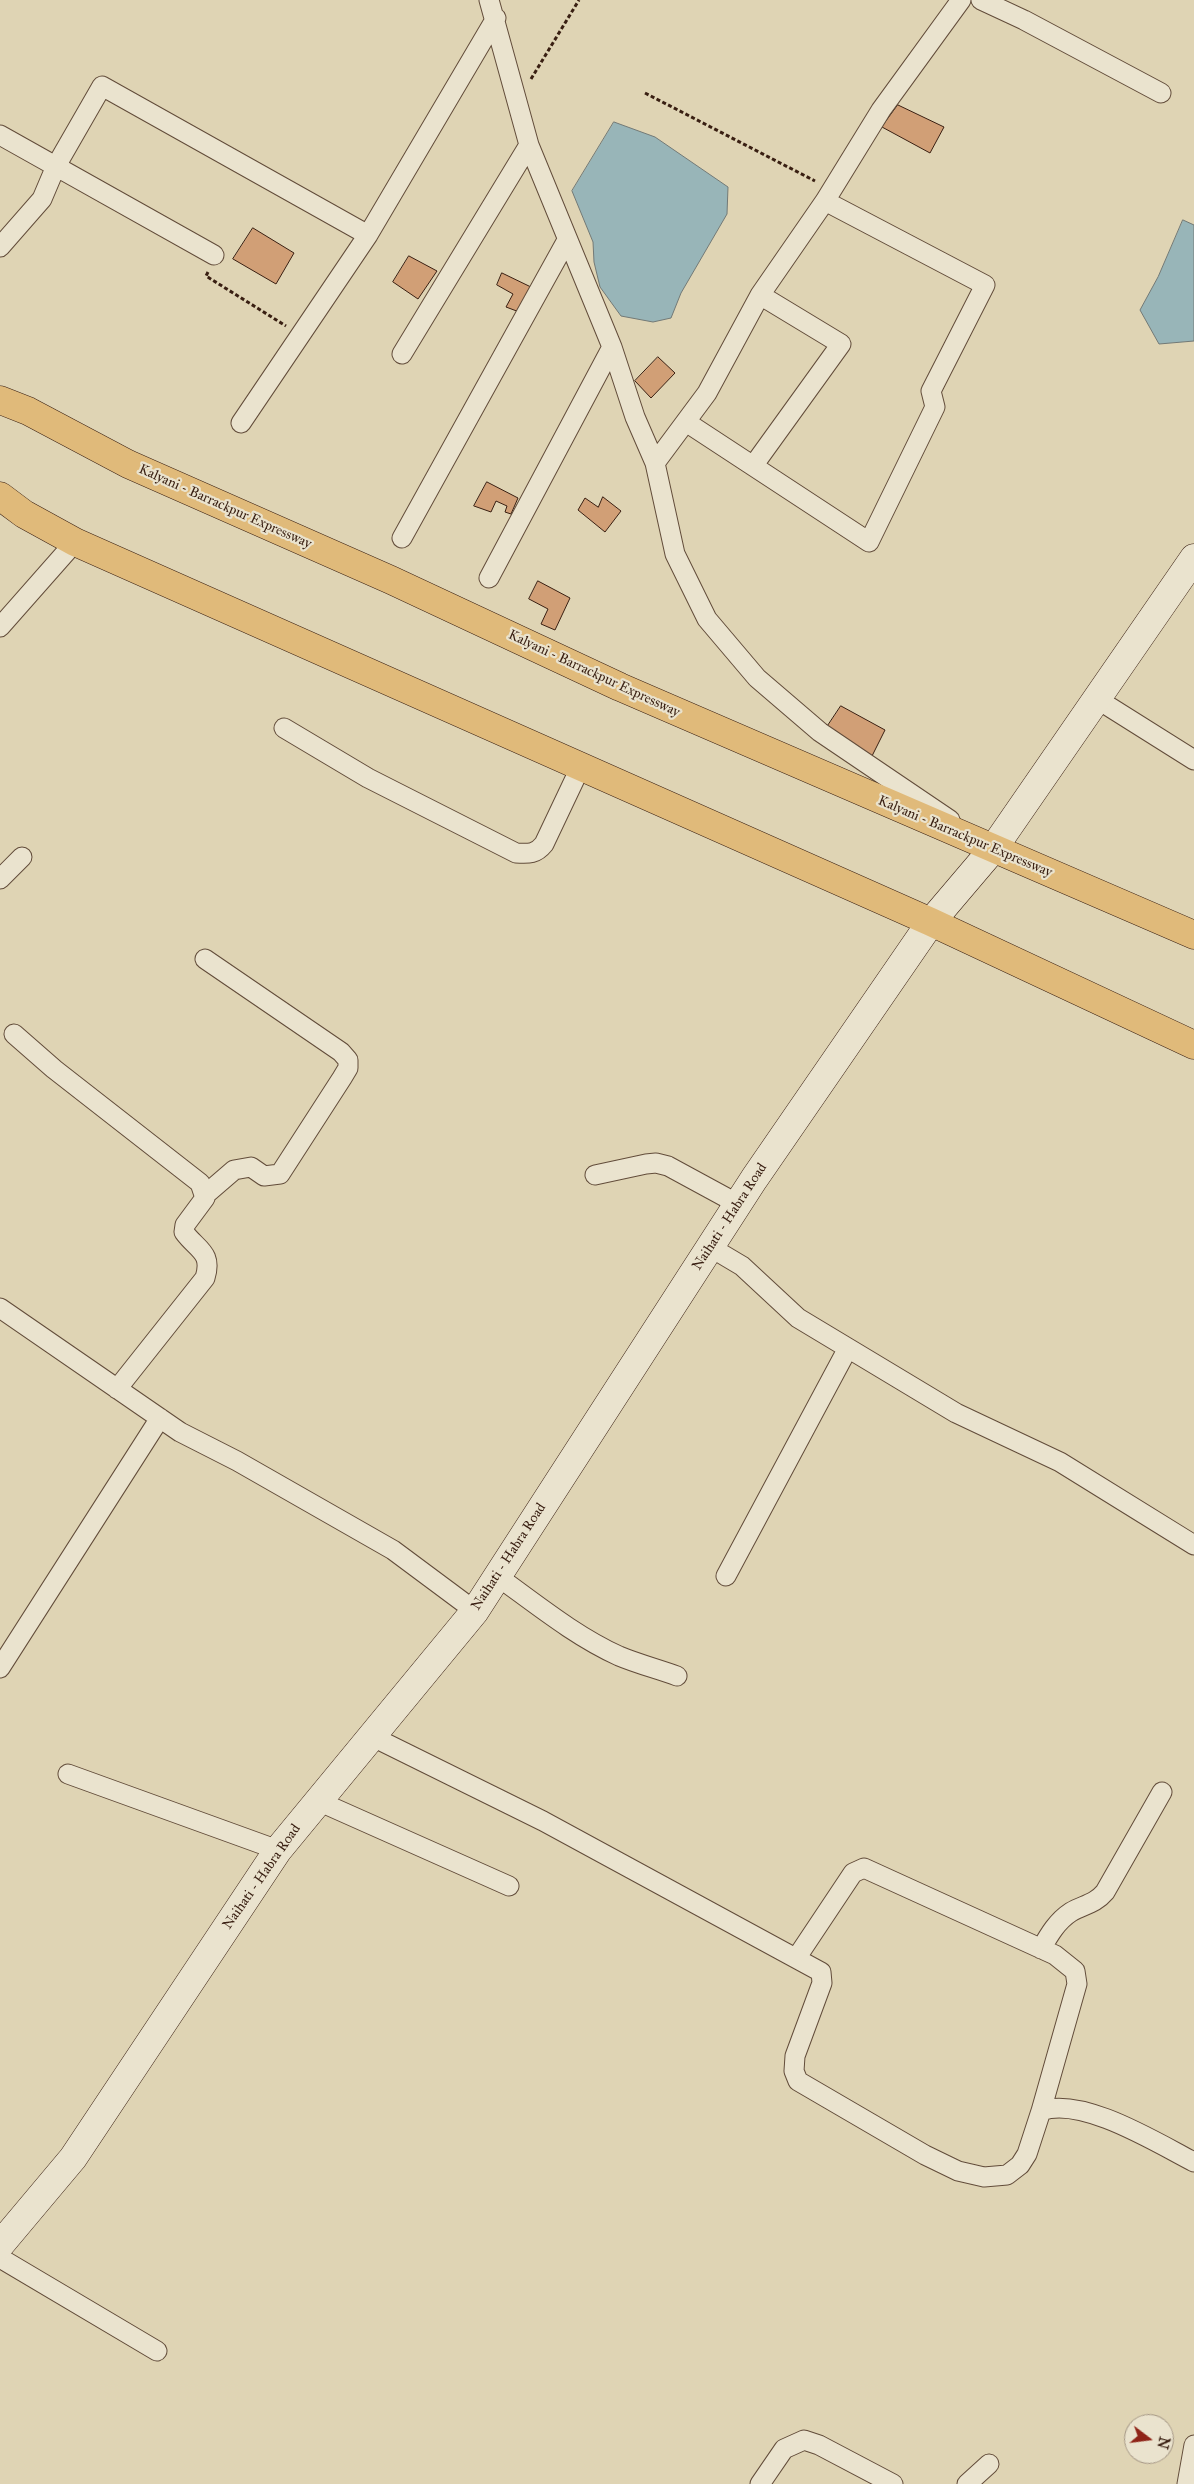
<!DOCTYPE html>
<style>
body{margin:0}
#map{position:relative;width:1194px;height:2484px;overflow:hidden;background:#dfd4b4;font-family:"IM FELL Great Primer",serif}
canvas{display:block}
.north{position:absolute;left:1124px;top:2414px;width:50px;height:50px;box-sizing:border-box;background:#eae3ce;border:1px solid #a39583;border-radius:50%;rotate:105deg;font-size:14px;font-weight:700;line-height:20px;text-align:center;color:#391f12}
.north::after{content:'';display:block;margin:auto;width:18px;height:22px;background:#8f2418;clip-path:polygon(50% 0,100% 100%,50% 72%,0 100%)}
</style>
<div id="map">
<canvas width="1194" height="2484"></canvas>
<div class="north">N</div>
</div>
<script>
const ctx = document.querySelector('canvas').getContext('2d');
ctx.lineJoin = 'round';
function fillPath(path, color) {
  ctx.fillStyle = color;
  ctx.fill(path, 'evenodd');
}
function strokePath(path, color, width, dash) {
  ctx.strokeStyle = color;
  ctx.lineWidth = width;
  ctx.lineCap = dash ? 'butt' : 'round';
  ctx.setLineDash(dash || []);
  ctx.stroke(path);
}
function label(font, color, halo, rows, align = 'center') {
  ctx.font = font + ' "IM FELL Great Primer",serif';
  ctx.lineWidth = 4.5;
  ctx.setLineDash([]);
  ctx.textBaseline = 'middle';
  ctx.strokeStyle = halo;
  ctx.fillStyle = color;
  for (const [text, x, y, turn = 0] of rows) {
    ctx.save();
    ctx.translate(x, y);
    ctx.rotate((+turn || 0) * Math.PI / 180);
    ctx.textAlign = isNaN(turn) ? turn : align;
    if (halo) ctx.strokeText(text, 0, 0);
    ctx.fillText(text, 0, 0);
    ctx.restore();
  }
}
const water = new Path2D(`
 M614,122l41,15 73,50 -1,27 -46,79 -10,25 -18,4 -32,-6 -21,-29 -6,-25 -1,-20 -21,-51z
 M1183,220l11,5v116l-35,3 -19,-34 18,-33z`);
const building = new Path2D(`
 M898,105l46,22 -14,26 -48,-26z
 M253,228l41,25 -18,31 -43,-25z
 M409,256l28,15 -19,28 -25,-17z
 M502,273l31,15 -11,25 -16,-6 7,-13 -16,-9z
 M658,357l17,16 -24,25 -16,-17z
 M487,482l31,16 -7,16 -6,-2 2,-6 -11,-5 -5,11 -17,-6z
 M603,497l18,14 -16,21 -27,-22 7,-12 13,9z
 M538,581l32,17 -15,32 -14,-6 7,-15 -19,-10z
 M841,706l44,24 -14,28 -44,-31z`);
const path = new Path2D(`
 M531,79l48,-79
 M645,93l170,88
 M208,272l-2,4 80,50`);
const street = new Path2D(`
 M489,0l40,145 83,202 23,70 20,46 20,91 32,65 50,59 63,54 130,88
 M981,0l43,20 137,73
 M0,135l214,120
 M0,247l42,-48 14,-33 46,-80 266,149
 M402,354l127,-209
 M686,422l183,120 66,-135 -4,-16 54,-106 -160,-84
 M241,423l127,-188 128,-217
 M655,463l52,-70 53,-98 65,-94 56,-91 80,-110
 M753,466l88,-122 -81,-49
 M402,538l165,-298
 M489,578l123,-231
 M0,627l75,-85
 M1097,699l97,61
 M284,728l84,50 148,75c13,1 20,1 28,-9l37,-78
 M0,879l22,-22
 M14,1034l40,35 146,114 5,15 -20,27 -1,7c13,18 29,20 21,46l-88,111
 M595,1175l51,-11 10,-1 12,3 70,38
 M205,1195l29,-25 17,-3 13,9 16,-2 62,-96 6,-10v-8l-7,-8 -136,-93
 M710,1247l32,19 56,52 158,95 104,49 134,83
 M0,1308l180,124 57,29 156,89 82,61
 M497,1576c39,28 78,60 122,80 19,8 39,13 58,20
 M726,1576l122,-228
 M0,1668l160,-250
 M371,1736l172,85 278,151 1,11 -27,73 -1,15 4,10 127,74 33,16 26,6 23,-2 13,-10 7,-11 14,-43c41,-15 116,32 153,51
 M68,1774l210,76
 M318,1801l191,85
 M1041,1949c8,-14 16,-28 30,-37 12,-7 24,-8 34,-20l57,-100
 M797,1957l56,-84 11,-5 191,87 20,16 2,13 -36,127
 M0,2258l157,93
 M760,2484l24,-35 20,-9 15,5 74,39
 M967,2484l22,-20
 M1187,2484l7,-39`);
const secondary = new Path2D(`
 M0,2245l73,-87 205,-308 197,-239 279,-432 177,-257 62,-73 201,-291`);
const highway = new Path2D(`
 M0,400l28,11 100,53 263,116 229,107 574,248
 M0,496l24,18 51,28 856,380 263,123`);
const streetNames = [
 ["Kalyani - Barrackpur Expressway",225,507,24],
 ["Kalyani - Barrackpur Expressway",594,674,25],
 ["Kalyani - Barrackpur Expressway",965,837,23],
 ["Naihati - Habra Road",730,1217,-57],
 ["Naihati - Habra Road",509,1557,-57],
 ["Naihati - Habra Road",262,1877,-55]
];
fillPath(water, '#98b5b8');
strokePath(water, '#727976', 1);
fillPath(building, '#d19f76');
strokePath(building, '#391f12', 1);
strokePath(street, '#624c3a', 21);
strokePath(secondary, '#391f12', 29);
strokePath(highway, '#391f12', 29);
strokePath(path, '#391f12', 3, [4, 2.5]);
strokePath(street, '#eae3ce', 19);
strokePath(secondary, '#eae3ce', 28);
strokePath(highway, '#e0ba7a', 28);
label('14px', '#391f12', '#eae3ce', streetNames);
</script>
